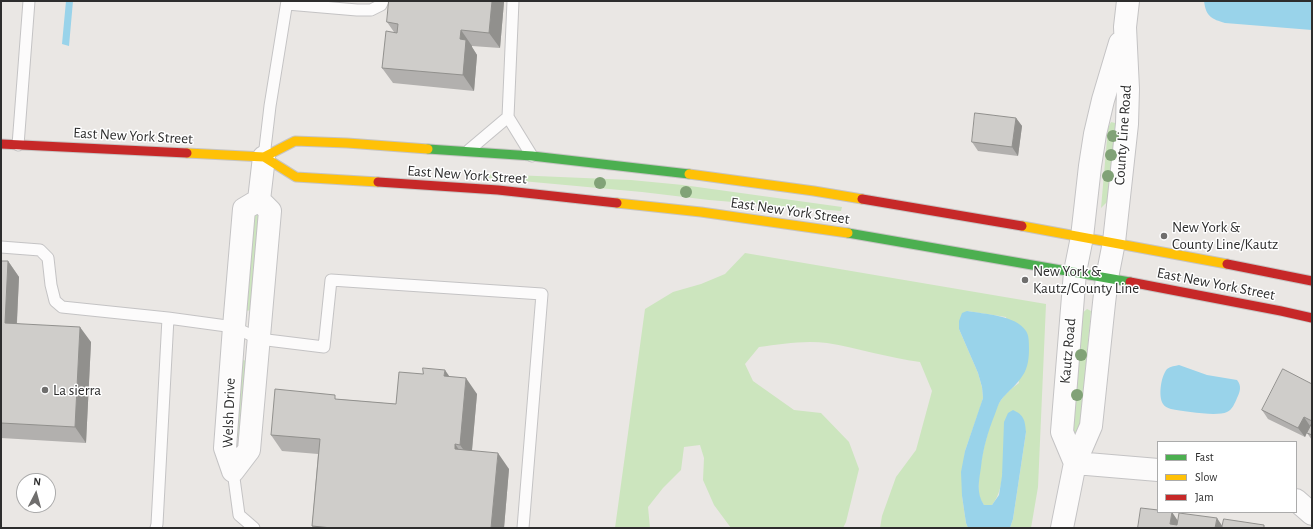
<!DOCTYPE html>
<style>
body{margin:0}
#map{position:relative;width:1313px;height:529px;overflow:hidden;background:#eae7e4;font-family:"Alegreya Sans",sans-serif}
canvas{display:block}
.frame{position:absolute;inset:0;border:2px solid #2d2d2d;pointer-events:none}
.legend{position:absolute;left:1157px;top:441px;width:140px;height:72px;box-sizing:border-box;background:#fff;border:1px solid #ababab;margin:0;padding:5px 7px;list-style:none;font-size:12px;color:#2d2d2d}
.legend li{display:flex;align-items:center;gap:8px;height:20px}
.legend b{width:20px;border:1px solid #ababab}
.north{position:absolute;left:16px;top:473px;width:40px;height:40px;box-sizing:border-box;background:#fff;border:1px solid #ababab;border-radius:50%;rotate:6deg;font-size:11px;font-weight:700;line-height:16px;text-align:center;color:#2d2d2d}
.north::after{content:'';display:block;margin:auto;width:14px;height:18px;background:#6f6e6d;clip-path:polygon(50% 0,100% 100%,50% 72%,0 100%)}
</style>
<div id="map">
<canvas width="1313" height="529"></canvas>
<div class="frame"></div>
<ul class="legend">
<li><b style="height:5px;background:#4caf50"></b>Fast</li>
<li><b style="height:5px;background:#ffc107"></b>Slow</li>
<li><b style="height:5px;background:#c62828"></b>Jam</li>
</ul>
<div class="north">N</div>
</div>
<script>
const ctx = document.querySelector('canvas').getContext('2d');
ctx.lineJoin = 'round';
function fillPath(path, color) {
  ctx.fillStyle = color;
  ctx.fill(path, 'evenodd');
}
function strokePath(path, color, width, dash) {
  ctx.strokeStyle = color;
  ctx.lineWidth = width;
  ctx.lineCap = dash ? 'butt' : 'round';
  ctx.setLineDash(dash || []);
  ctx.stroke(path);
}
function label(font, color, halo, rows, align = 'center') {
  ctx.font = font + ' "Alegreya Sans",sans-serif';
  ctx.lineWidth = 3;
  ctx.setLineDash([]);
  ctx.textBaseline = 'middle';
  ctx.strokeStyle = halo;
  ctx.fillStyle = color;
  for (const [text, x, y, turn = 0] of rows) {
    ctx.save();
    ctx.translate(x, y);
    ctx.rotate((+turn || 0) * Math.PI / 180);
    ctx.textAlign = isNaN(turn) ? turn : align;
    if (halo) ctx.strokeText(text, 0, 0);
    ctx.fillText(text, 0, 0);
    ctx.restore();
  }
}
const green = new Path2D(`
 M1111,122l4,1 2,4 -8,73 -8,8 7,-80z
 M490,174l141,6 52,5 159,22 -1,4 -132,-11 -67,-8 -153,-14z
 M260,212l-9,98 -5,1 6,-98z
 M745,253l301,51 -8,183 -7,41h-21l3,-9 13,-87 -22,-10c0,23 3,66 -12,83h-8c-1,-2 -4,-5 -4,-7 -6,-19 10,-83 21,-98 5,-7 11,-12 18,-17l-13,-66 -39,-6 -8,18 19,44 4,14 1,11 -3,10 -15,43 -3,45 4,27 2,5h-88l2,-12 14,-39 20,-27 16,-59 -12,-29c-31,-4 -62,-14 -93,-19 -22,-3 -46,1 -68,4l-14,17 8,17 41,29 27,3 28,29 10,27 -13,53 -3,6h-112l-17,-23 -11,-25 1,-22 -4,-13 -16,2 -3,23 -18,18 -15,19 2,21h-35l30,-219 28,-17 28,-8 24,-10z
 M1087,309l4,2 -11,119 -6,3 -8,-9 14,-109z
 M241,359l5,2 -6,75 -2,2h-4z`);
const water = new Path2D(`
 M66,1h7l-4,45 -7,-2z
 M1204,1h108v29l-87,-7c-13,-4 -19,-6 -21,-22z
 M967,311c17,3 49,4 59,20 3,4 3,12 3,18 0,8 -1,19 -6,26 -6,10 -15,16 -22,25 -3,4 -4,9 -6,14 -7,17 -12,35 -14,53 -2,14 -5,26 3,38h8l7,-10 3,-19 2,-54 4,-9 5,-3c11,5 12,10 13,22l-13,87 -3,9h-42l-2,-5 -4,-27 -1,-24 4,-21 18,-53 -1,-11 -4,-14 -19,-44v-8l3,-8z
 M1179,365l28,10 30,5c5,6 3,12 0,18 -2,5 -5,12 -10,14 -11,5 -43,-1 -56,-3 -3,-1 -6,-2 -8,-5 -5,-8 -2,-28 4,-35 4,-3 8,-3 12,-4z`);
const lane = new Path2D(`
 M513,1l-5,116 24,39
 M287,4l70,6h14l10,-5 2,-4
 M18,145l11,-144
 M469,150l39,-33
 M264,157l6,-51 17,-105
 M1,247l39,3 8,8 3,27 4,16 7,6 106,11 66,9 25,12 65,8 7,-67 211,14 -19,234
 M233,471l6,44 15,13
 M156,528l1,-4 11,-206`);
const street = new Path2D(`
 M259,200l5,-43
 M1075,463l-13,-31 13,-160 7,-35 8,-71 5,-32 8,-34 17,-57
 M1075,463l83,7
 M233,471l16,-21 21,-239 -11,-11
 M233,471l-8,-23 9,-121 10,-118 15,-9
 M1296,500l16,14
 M1062,528l13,-65 16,-37 13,-123 3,-25 7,-36 13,-118 1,-35 -3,-62 3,-26`);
const fast = new Path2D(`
 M428,149l104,7 157,18
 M848,233l282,49`);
const slow = new Path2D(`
 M187,153l77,4 32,20 82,5
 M264,157l31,-16 52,2 81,6
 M689,174l125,17 48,8
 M617,203l84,9 147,21
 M1022,226l205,38`);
const jam = new Path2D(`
 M1,144l186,9
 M378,182l120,8 119,13
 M862,199l160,27
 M1227,264l85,17
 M1130,282l151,29 31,7`);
const trees = [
 [1113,136],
 [1111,155],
 [1108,176],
 [600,183],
 [686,192],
 [1081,355],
 [1077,395]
];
const wall = new Path2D(`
 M504,2l-4,46 -28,-2v1l5,8 -3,36 -81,-8 -11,-15 12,-36 -7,-10z
 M1016,118l6,8 -4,30 -40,-5 -6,-9z
 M1,261h7l11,16 -2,46 74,19 -5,101 -85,-5z
 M450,377l27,17 -5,57 37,18 -5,59h-191l-1,-2 6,-72 -36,-3 -11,-16 67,-36 58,5z
 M1312,384v56l-5,-7 3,-7 -5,11 -37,-18 -6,-9z`);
const shadedWall = new Path2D(`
 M492,1h11l1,1 -4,46 -11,-15z
 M461,30l11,16v1l5,8 -3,36 -11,-16 -3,-36z
 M1016,118l6,8 -4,30 -6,-9z
 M8,261l11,16 -3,61 -11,-15z
 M80,327l11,15 -5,101 -11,-16z
 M445,370l11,16 -12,-10z
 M466,378l11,16 -6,66 -11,-15z
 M1304,417l6,9 -5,11 -7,-9z
 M455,444l11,16 -11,-11z
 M498,453l11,16 -5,59h-13z
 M1172,512l6,9 -1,7 -7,-4z
 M1217,518l6,9v1h-8z`);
const building = new Path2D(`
 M389,1h103l-3,32 -28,-3 -1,9 6,1 -3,35 -81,-7 4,-37 11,2 1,-9 -11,-2z
 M975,113l41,5 -4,29 -40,-5z
 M1,261h7l-3,62 75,4 -5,100 -74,-4z
 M423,368l22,2 -1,6 22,2 -6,67 -5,-1v5l43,4 -7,75h-159l-20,-2 8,-87 -49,-4 4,-46 60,6v4l61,5 3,-32 24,2z
 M1283,369l29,15v37l-8,-4 -6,11 -36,-18z
 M1312,423v12l-5,-2z
 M1141,508l17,2v2h14l-2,12 7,1 2,-12 38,5 -2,10h-77z
 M1224,519l40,6v3h-42z`);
const markers = [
 [1164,236,4,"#6f6e6d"],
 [1025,280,4,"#6f6e6d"],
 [45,390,4,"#6f6e6d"]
];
const streetNames = [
 ["County Line Road",1123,135,-86],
 ["East New York Street",133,136,3],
 ["East New York Street",467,175,4],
 ["East New York Street",790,211,8],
 ["East New York Street",1216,284,11],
 ["Kautz Road",1068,351,-85],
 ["Welsh Drive",229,413,-88]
];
const poiNames = [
 ["New York &",1172,227],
 ["County Line/Kautz",1172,244],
 ["New York &",1033,271],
 ["Kautz/County Line",1033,288],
 ["La sierra",53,390]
];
fillPath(green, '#cce5be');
fillPath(water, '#99d3ea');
strokePath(lane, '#c4c3c4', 13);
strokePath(street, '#c4c3c4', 24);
strokePath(fast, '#c6c4c3', 11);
strokePath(slow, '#c6c4c3', 11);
strokePath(jam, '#c6c4c3', 11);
strokePath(lane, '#fcfbfb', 11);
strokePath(street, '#fcfbfb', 22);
strokePath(fast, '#4caf50', 9);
strokePath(slow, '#ffc107', 9);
strokePath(jam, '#c62828', 9);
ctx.fillStyle = '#81a277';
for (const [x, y] of trees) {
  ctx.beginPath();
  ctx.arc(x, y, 6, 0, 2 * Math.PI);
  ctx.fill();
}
fillPath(wall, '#b2b0ae');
fillPath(shadedWall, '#91908d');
fillPath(building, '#cfcdca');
strokePath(building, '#91908d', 1);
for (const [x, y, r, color] of markers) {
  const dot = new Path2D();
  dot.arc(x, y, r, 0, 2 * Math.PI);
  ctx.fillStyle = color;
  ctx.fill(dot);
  strokePath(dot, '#fff', 1.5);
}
label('15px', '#2d2d2d', '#fff', streetNames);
label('15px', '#2d2d2d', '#fff', poiNames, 'left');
</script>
